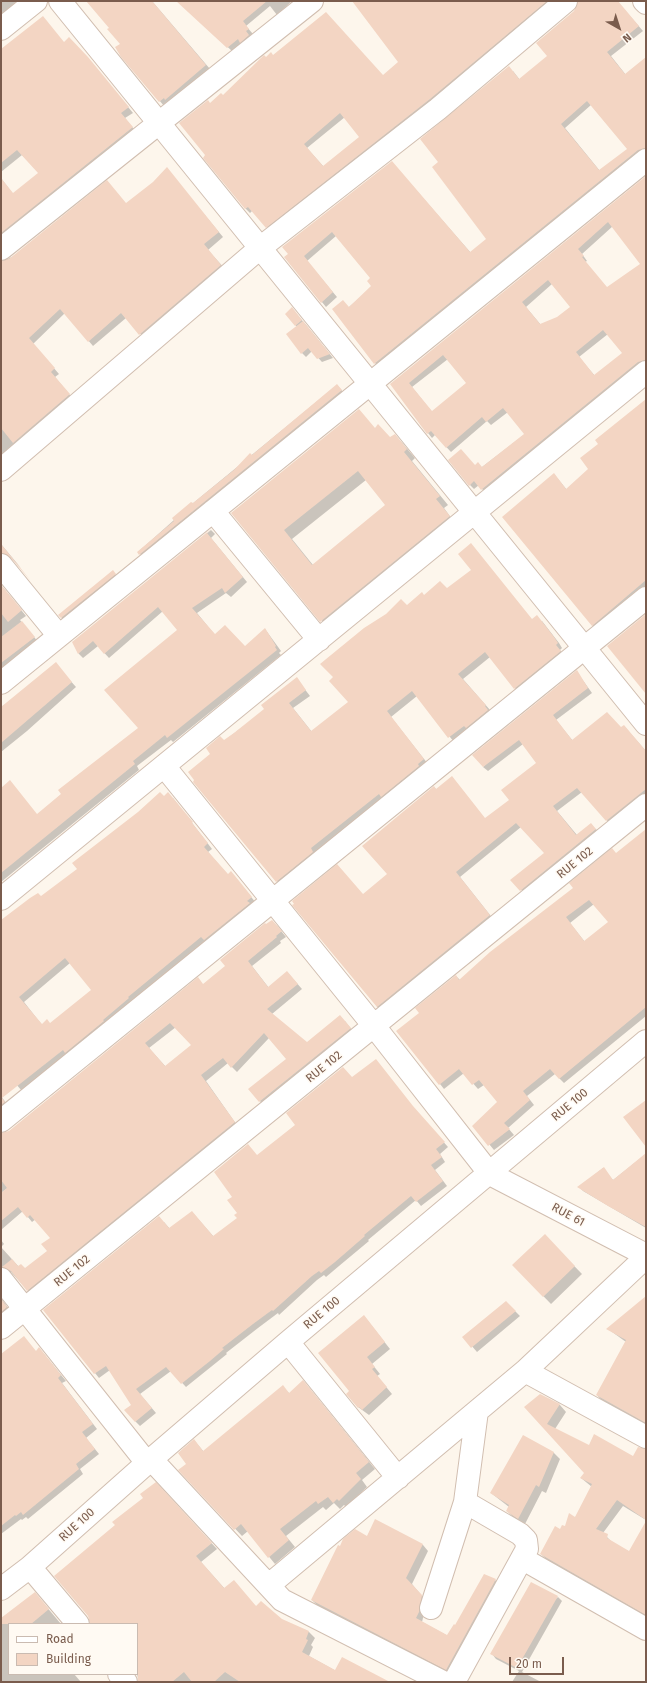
<!DOCTYPE html>
<style>
body{margin:0}
#map{position:relative;width:647px;height:1683px;overflow:hidden;background:#fdf6ec;font-family:"Fira Sans",sans-serif}
canvas{display:block}
.frame{position:absolute;inset:0;border:2px solid #7a5c4d;pointer-events:none}
.legend{position:absolute;left:8px;top:1623px;width:130px;height:52px;box-sizing:border-box;background:#fffaf3;border:1px solid #cabbb1;margin:0;padding:5px 7px;list-style:none;font-size:12px;color:#7a5c4d}
.legend li{display:flex;align-items:center;gap:8px;height:20px}
.legend b{width:20px;border:1px solid #cabbb1}
.north{position:absolute;left:599px;top:8px;width:40px;height:40px;-webkit-text-stroke:3px #fffaf3;paint-order:stroke;rotate:141deg;font-size:11px;font-weight:700;line-height:16px;text-align:center;color:#7a5c4d}
.north::after{content:'';display:block;margin:auto;width:14px;height:18px;background:#7a5c4d;clip-path:polygon(50% 0,100% 100%,50% 72%,0 100%)}
.scale{position:absolute;left:509px;top:1657px;width:55px;height:18px;box-sizing:border-box;border:2px solid #7a5c4d;border-top:0;padding-left:5px;font-size:12px;line-height:14px;white-space:nowrap;color:#7a5c4d;-webkit-text-stroke:3px #fffaf3;paint-order:stroke}
</style>
<div id="map">
<canvas width="647" height="1683"></canvas>
<div class="frame"></div>
<ul class="legend">
<li><b style="height:5px;background:#fff"></b>Road</li>
<li><b style="height:11px;background:#f3d5c3"></b>Building</li>
</ul>
<div class="north">N</div>
<div class="scale">20 m</div>
</div>
<script>
const ctx = document.querySelector('canvas').getContext('2d');
ctx.lineJoin = 'round';
function fillPath(path, color) {
  ctx.fillStyle = color;
  ctx.fill(path, 'evenodd');
}
function strokePath(path, color, width, dash) {
  ctx.strokeStyle = color;
  ctx.lineWidth = width;
  ctx.lineCap = dash ? 'butt' : 'round';
  ctx.setLineDash(dash || []);
  ctx.stroke(path);
}
function label(font, color, halo, rows, align = 'center') {
  ctx.font = font + ' "Fira Sans",sans-serif';
  ctx.lineWidth = 3;
  ctx.setLineDash([]);
  ctx.textBaseline = 'middle';
  ctx.strokeStyle = halo;
  ctx.fillStyle = color;
  for (const [text, x, y, turn = 0] of rows) {
    ctx.save();
    ctx.translate(x, y);
    ctx.rotate((+turn || 0) * Math.PI / 180);
    ctx.textAlign = isNaN(turn) ? turn : align;
    if (halo) ctx.strokeText(text, 0, 0);
    ctx.fillText(text, 0, 0);
    ctx.restore();
  }
}
const shadow = new Path2D(`
 M1,1h25l-25,21z
 M87,1h65l58,68 -46,37 -48,-58 5,-4 -11,-16z
 M178,1h114l-15,14 -7,-9 -24,20 7,8 -21,17z
 M353,1h203l-285,230 -18,-21 -3,3 -4,-4 -42,-51 3,-2 4,-52 12,-8 43,-38 8,-2 109,20 17,-14zM345,117l15,20 -36,30 -17,-19z
 M601,1h16l26,30 -32,25 15,19 20,-17v95l-267,215 -46,-59 16,-2 23,-20 -1,-9 -35,-42 -29,25 30,36 -11,10 -41,-50 111,-90 75,86 17,-14 -49,-77 74,-91 7,9 28,-23zM591,105l37,44 -28,22 -35,-43z
 M65,43l27,20 41,50 -8,5 12,15 -136,109v-64l12,16 26,-21 -17,-18 -21,17v-121z
 M171,174l52,63 -15,13 18,20 -81,69 -19,-21 -33,28 -28,-33 -32,31 26,30 -4,3 19,23 -73,59v-197l125,-58z
 M646,177v188l-160,129 -7,-9 -5,4 -4,-4 5,-19 7,1 43,-33 -17,-22 -17,13 -4,-4 -36,31 -16,-17 -3,3 -4,-5 -37,-49zM613,226l29,39 -35,23 -22,-26 2,-1 -5,-7zM552,284l19,23 -14,11 -16,7 -15,-18zM608,334l15,19 -28,23 -16,-19zM448,359l19,24 -35,29 -20,-25z
 M294,311l13,15 26,32 -11,4 -10,-11 -6,6 -4,-4 -15,-19 10,-7 -11,-13z
 M337,385l7,8 -202,163 -4,-4 54,-48z
 M646,401v186l-50,42 -4,-4 -38,-151 13,16 23,-21 10,-25z
 M375,429l15,9 5,-3 8,9 12,14 -3,3 36,44 -4,3 13,18 -127,104 -98,-117zM366,480l21,26 -74,59 -21,-26z
 M211,530l4,4 -4,4 36,44 -16,15 -5,-4 -29,20 18,22 30,12 20,-18 16,22 -2,2 2,2 -108,87 -2,-2 -34,26 2,4 -138,112v-93l36,26 102,-87 40,-98 -16,-19 -54,47 -11,-12 -15,12 -4,-4 -6,-12z
 M1,544l20,24 -10,-10 -10,1z
 M113,572l4,4 -53,44 -2,-2 -2,-3z
 M1,585l25,31 -6,4 19,23 -38,30z
 M447,589l86,31 9,1 17,22 3,5 -2,2 5,6 -46,37 -29,-36 -27,22 27,31 -36,32 -37,-46 -26,21 37,47 -146,122 -5,-5 -66,-127 13,-13 42,-32 31,-30 13,17 -17,12 19,24 37,-30 58,-96 17,-10z
 M60,669l16,18 -49,44 -26,21v-45z
 M577,672l15,21 -36,27 17,21 48,-12 3,-3 22,25v46l-35,28 -29,-33 -25,19 20,24 19,-6 4,5 -74,61 -14,-15 34,-27 -25,-26 -61,50 34,43 -112,91 -5,-4 -14,-112 25,-21 46,-87 3,3 15,-13 33,42 26,-19 26,-37 -14,-19 -35,27 -5,-4z
 M164,797l9,1 39,51 -4,3 20,23 8,3 20,25 -234,188 -21,-24v-146l40,-24 38,-28zM70,963l22,27 -41,34 -9,1 -18,-23z
 M646,830v186l-82,67 -9,-9 -28,22 7,9 -26,23 6,7 -20,15 -20,-24 24,-24 -14,-17 -6,4 -14,-16 -20,16 -4,-5 -20,-71 36,-37 4,4zM594,904l15,18 -24,20 -15,-19z
 M277,926l9,11 -6,4 1,2 -29,23 17,22 18,-16 15,17 -30,25 35,29 38,-22 10,13 -90,73 -15,-18 37,-30 -18,-21 -32,34 -9,-9 -22,18 33,47 -207,167 -21,-23 -10,1v-33l3,4 -3,3 18,20 6,2 23,-18 4,-13 -16,-19 -4,3 -9,-11 -22,19v-24l29,-35 -29,22v-59l8,-2 194,-147zM176,1027l16,18 -26,22 -17,-19z
 M353,1078l64,34 31,35 -8,7 5,8 -10,8 12,16 -26,20 -5,-6 -48,40 1,1 -30,25 -13,11 -2,-2 -7,5 -38,35 -1,-2 -20,15 -32,25 1,1 -41,33 -15,-16 -31,23 16,19 -16,13 -5,-5 -3,-16 -22,-35 -11,8 -4,-5 69,-151 6,7 22,-17 22,25 24,-18v-6l-4,-16 24,-41z
 M1,1096l8,11 -8,7z
 M646,1154v74l-63,-37 -4,-4 24,-19 10,12z
 M545,1236l37,38 -31,30 -38,-39z
 M1,1298l10,14 -10,9z
 M646,1298v127l-43,-23 -6,-7 29,-53 -18,-13z
 M506,1302l14,14 -43,36 -13,-15z
 M364,1316l26,33 -18,15 8,10 -3,2 15,18 -23,21 -11,-8 -7,-16z
 M36,1352l8,2 22,27 -4,2 35,46 -11,9 13,16 -19,15 3,5 -55,45 -2,-2 -4,3 -1,-1 -20,15v-179z
 M283,1387l7,7 19,-6 66,81 -13,11 5,7 -21,20 -2,-2 -4,4 -6,-6 -8,7 -3,-3 -37,29 9,11 -20,17 -27,-33 -6,5 -62,-66 7,-6 7,-24 10,12z
 M540,1395l20,10 6,7 -11,17 34,17 44,11 13,-7v70l-23,-14 -20,27 10,10 17,9 16,-29v93l-99,-56 -6,-6 19,-23 15,-13 17,-31 -11,-9 4,-5 -60,-66z
 M553,1452l7,7 -14,34 -4,-2 -17,33 -12,-7 -6,-6 2,-4 -18,-14z
 M161,1489l56,60 -16,13 24,27 56,31 28,12 6,6 -4,7 2,2 -4,9 27,15 50,11h-247l-2,-8v-50h-46z
 M375,1521l48,24 5,6 -16,33 15,18 -5,20 26,14 8,-9 29,-52 10,5 6,6 -49,89 -134,-69 -6,-6 55,-63z
 M558,1597l4,4 -40,71 19,10h-29l7,-11 -23,-12 -4,-5z
 M40,1599l21,25h-52v50h65l7,8h-80v-63z`);
const building = new Path2D(`
 M86,1h66l54,64 -41,35 -1,-2 -5,4 -38,-45 -6,-10 5,-3 -13,-15 2,-1z
 M176,1h91l-24,20 6,8 -3,2 3,4 -9,8 -2,-4 -11,9z
 M352,1h195l-117,98 -164,129 -18,-21 -3,2 -42,-51 2,-3 -26,-32 29,-23 2,3 11,-10 2,2 41,-40 2,2 5,-5 2,3 53,-43 57,63 15,-13zM340,113l19,24 -36,29 -19,-22z
 M578,1h40l21,25 -32,26 18,22 21,-17v91l-8,2 -264,214 -42,-55 11,-9 6,7 22,-21 -4,-5 3,-3 -38,-46 -28,24 29,36 -12,11 -37,-46 4,-3 -6,-7 110,-86 78,91 16,-13 -54,-72 6,-5 -18,-23 89,-73 10,13 28,-23 -11,-13 38,-32zM587,101l40,48 -28,21 -38,-46z
 M43,16l21,26 5,-5 19,20 41,50 -8,6 12,14 -132,106v-55l12,15 25,-20 -21,-23 -16,13v-114z
 M167,167l52,65 -15,12 17,21 -82,70 -18,-22 -33,29 -28,-33 -31,29 26,30 -4,4 19,22 -57,49 -12,-15v-167l8,-2 98,-79 19,23 27,-21z
 M646,176v184l-8,2 -157,128 -7,-9 -5,5 -21,-26 13,-11 14,16 3,-3 4,5 42,-33 -21,-26 -17,14 -4,-5 -36,31 -15,-17 -4,3 -37,-50zM608,222l32,42 -33,23 -25,-30 2,-1 -6,-7zM548,280l22,27 -13,10 -17,7 -18,-22zM603,330l19,23 -28,22 -18,-23zM443,355l23,28 -34,28 -23,-28z
 M292,307l10,13 -7,6 -10,-12z
 M303,321l27,33 -13,5 -9,-11 -7,6 -15,-20z
 M337,384l5,6 -203,165 -2,-3 37,-31 -2,-3 19,-16 2,1 41,-33 16,-17 2,2z
 M646,399v181l-54,46 -90,-109 52,-44 12,16 22,-20 -8,-11 18,-14 -3,-4z
 M359,409l16,19 3,-4 12,13 5,-3 12,15 -3,3 36,44 -4,3 14,17 -130,106 -89,-109zM358,471l27,34 -73,60 -28,-35z
 M211,529l-4,4 36,44 -18,16 -3,-5 -30,20 23,26 10,-9 20,21 20,-18 11,18 -1,1 2,3 -110,88 -2,-3 -32,26 2,3 -134,109v-85l9,-8 27,34 24,-20 -3,-4 80,-62 -34,-38 73,-60 -19,-23 -54,47 -11,-13 -15,13 -6,-12z
 M471,543l61,76 5,-4 17,22 4,6 -2,2 5,6 -47,38 -29,-37 -27,22 28,31 -1,1 3,4 -22,18 -2,-2 -16,12 -36,-47 -25,20 37,48 -6,5 1,2 -38,31 -2,-3 -68,54 2,4 -37,30 -83,-100 1,-2 -6,-8 22,-18 -4,-6 14,-12 4,4 10,-7 30,-24 -3,-4 36,-28 9,13 -17,13 22,28 37,-29 -19,-21 4,-4 -13,-13 44,-36 22,-14 15,-15 6,6 15,-13 2,3 16,-14 7,7 24,-18 -13,-16z
 M1,544l30,37 -21,-24 -9,-4z
 M113,570l3,4 -55,44 -3,-3z
 M1,585l21,25 -14,12 -7,-9z
 M646,614v80l-39,-48z
 M22,621l13,16 -34,26v-26z
 M56,662l16,20 -71,61v-36z
 M577,670l11,18 -35,27 19,25 35,-28 14,15 3,-2 22,26v38l-40,32 -29,-33 -24,18 23,29 15,-12 5,6 -76,62 -10,-11 34,-27 -28,-30 -60,49 34,43 -113,92 -85,-102 2,-1 -2,-3 45,-37 26,30 24,-20 -25,-28 72,-60 2,3 16,-13 33,42 24,-18 -8,-10 35,-27 -17,-23 -36,27 -11,-12z
 M160,792l4,4 4,-4 25,30 -1,1 16,20 -4,4 24,27 3,-3 21,26 -5,4 3,2 -46,37 -3,-3 -73,60 1,1 -26,22 1,1 -39,32 -2,-3 -61,48 3,4 -4,3v-185l29,-22 8,-5 3,3 36,-27 -5,-6 66,-51zM65,958l26,32 -41,33 -3,-4 -5,5 -23,-27z
 M646,829v178l-87,72 -9,-10 -27,22 7,9 -26,23 6,6 -22,17 -16,-20 25,-24 -18,-22 -7,5 -13,-16 -20,16 -43,-54 23,-18 -4,-5 41,-33 3,5 31,-28 83,-64 -4,-5 43,-35 4,5zM589,900l19,22 -24,19 -18,-24z
 M272,920l10,11 -6,5 1,1 -29,24 20,26 19,-16 11,13 -31,25 40,33 33,-27 11,13 -92,74 -11,-13 38,-30 -22,-26 -33,35 -8,-10 -22,17 34,47 -208,169 -16,-20 -9,-4 10,-8 6,7 3,-2 4,4 22,-17 -6,-7 9,-6 -20,-23 -3,3 -9,-11 -17,14v-28l6,-5 -6,-8v-47l8,-2 189,-154 5,7 22,-18 -5,-6 45,-37 1,1zM170,1023l21,22 -26,21 -20,-23z
 M376,1059l37,47 32,36 -9,7 6,8 -11,8 12,16 -27,21 -5,-6 -47,39 1,1 -30,26 -14,11 -2,-2 -7,5 -39,35 -1,-1 -19,14 -31,24 2,1 -14,12 -29,23 -15,-17 -30,22 16,19 -17,14 -11,-12 7,-5 -25,-39 -12,8 -51,-64 116,-94 10,12 23,-17 21,25 24,-18 -3,-3 3,-2 -10,-13 5,-3 -18,-25 34,-28 9,11 38,-30 -9,-12 57,-46 9,10z
 M646,1100v47l-23,-30z
 M646,1153v74l-38,-21 -31,-19 27,-20 9,13z
 M545,1234l30,32 -32,31 -31,-32z
 M646,1296v127l-50,-28 30,-55 -20,-11z
 M1,1299l6,8 -6,5z
 M506,1301l10,10 -45,37 -9,-11z
 M364,1315l21,27 -18,15 8,10 -3,2 15,18 -25,23 -3,-3 -1,1 -12,-14 3,-3 -31,-38z
 M24,1336l12,15 3,-4 22,28 -3,3 35,46 -11,8 13,17 -19,15 3,5 -56,46 -2,-3 -5,4 -1,-1 -14,11v-172z
 M303,1380l66,82 -13,11 5,6 -22,22 -2,-2 -4,4 -5,-6 -10,7 -2,-3 -36,28 9,11 -21,18 -27,-34 -7,6 -56,-60 8,-6 -8,-11 16,-14 9,12 80,-66 6,8z
 M540,1394l20,10 -13,20 42,21 5,-11 39,22 5,-9 8,2v71l-29,-20 -21,29 12,5 -1,4 22,13 17,-30v94l-106,-61 15,-28 5,3 2,-4 3,1 4,-13 6,4 17,-33 -12,-6 4,-5 -60,-66z
 M523,1435l31,17 -15,35 -3,-2 -18,34 -12,-8 3,-6 -19,-12z
 M156,1482l56,61 -16,13 28,32 10,-8 22,26 5,-5 21,18 27,12 -3,8 2,1 -6,12 33,18 7,-13 48,25h-150l-15,-10 -11,10h-22l-8,-10 -12,10h-34l-1,-58h-47l-2,-8 -34,-40 61,-51 -3,-3 31,-24 -3,-4z
 M375,1519l48,25 -17,34 16,17 -3,17 -3,6 31,17 7,-11 1,1 29,-51 12,5 -50,91 -135,-70 27,-55 2,1 3,-7 12,-10 12,7z
 M531,1582l27,14 -41,72 -27,-14z
 M35,1592l14,17 -18,15h-30v-6z`);
const minor = new Path2D(`
 M60,1l586,723
 M644,1l2,2
 M1,29l35,-28
 M1,249l311,-248
 M1,470l259,-222 178,-139 128,-108
 M213,511l106,129
 M1,565l58,71
 M1,683l645,-523
 M164,766l210,260 116,148 156,81
 M1,899l645,-527
 M1,1121l645,-523
 M1,1279l146,184
 M1,1328l645,-523
 M288,1342l110,136
 M525,1371l121,66
 M151,1459l131,141 161,82
 M523,1559l123,70
 M30,1567l48,57
 M269,1585l256,-214 121,-114
 M1,1589l29,-22 117,-104 141,-121 358,-301
 M431,1608l34,-106
 M119,1674l7,8
 M454,1682l73,-133 -1,-9 -6,-6 -55,-32 12,-91`);
const streetNames = [
 ["RUE 102",575,863,-39],
 ["RUE 102",324,1067,-39],
 ["RUE 100",570,1105,-40],
 ["RUE 61",568,1215,28],
 ["RUE 102",72,1271,-39],
 ["RUE 100",322,1313,-40],
 ["RUE 100",77,1525,-42]
];
fillPath(shadow, '#0003');
fillPath(building, '#f3d5c3');
strokePath(minor, '#d1beb0', 24);
strokePath(minor, '#fff', 22);
label('12px', '#7a5c4d', '#fffaf3', streetNames);
</script>
